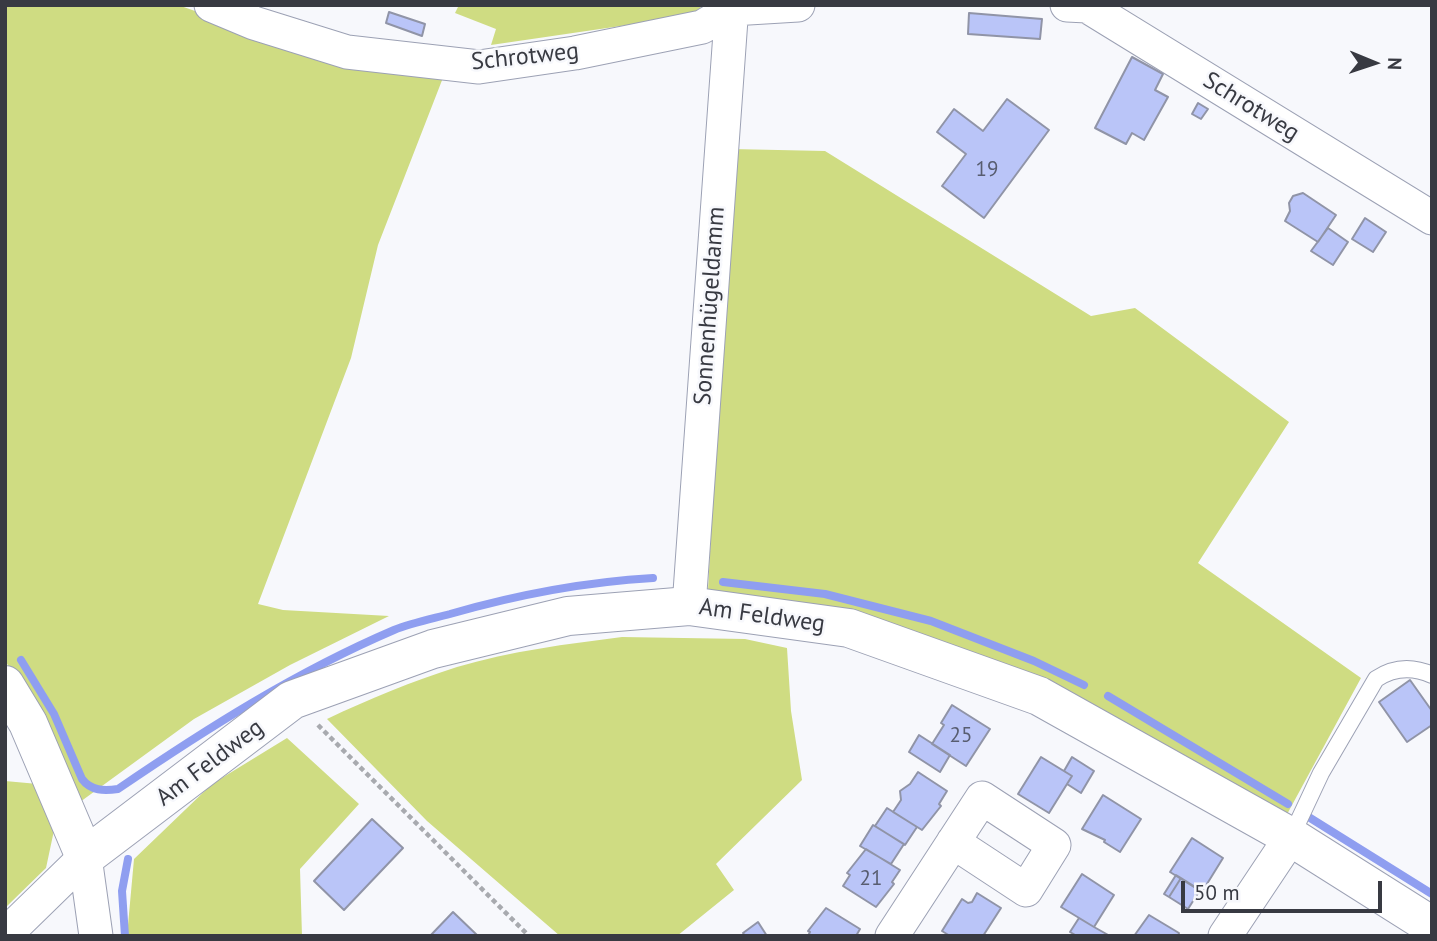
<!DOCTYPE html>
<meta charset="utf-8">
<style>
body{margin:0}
#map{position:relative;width:1437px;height:941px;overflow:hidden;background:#f7f8fc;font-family:"PT Sans",sans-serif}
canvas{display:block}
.frame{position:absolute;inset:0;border:7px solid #383a42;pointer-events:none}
.north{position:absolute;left:1339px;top:28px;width:70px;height:70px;-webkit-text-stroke:5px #f7f8fc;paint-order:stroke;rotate:92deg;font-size:19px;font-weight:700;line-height:28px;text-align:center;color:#383a42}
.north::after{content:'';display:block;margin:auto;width:24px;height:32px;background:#383a42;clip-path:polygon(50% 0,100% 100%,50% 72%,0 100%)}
.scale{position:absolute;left:1181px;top:881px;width:201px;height:32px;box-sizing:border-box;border:4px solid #383a42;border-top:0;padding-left:9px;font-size:21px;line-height:24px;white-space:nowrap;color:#383a42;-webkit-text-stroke:5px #f7f8fc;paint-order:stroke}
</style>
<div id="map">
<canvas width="1437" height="941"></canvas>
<div class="frame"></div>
<div class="north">N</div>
<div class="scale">50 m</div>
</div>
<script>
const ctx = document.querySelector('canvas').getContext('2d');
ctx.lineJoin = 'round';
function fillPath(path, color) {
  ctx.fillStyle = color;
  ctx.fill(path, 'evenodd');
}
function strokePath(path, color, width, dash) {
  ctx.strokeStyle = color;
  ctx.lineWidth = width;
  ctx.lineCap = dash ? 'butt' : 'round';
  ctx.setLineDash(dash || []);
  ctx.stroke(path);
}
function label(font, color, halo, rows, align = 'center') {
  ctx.font = font + ' "PT Sans",sans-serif';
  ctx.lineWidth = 5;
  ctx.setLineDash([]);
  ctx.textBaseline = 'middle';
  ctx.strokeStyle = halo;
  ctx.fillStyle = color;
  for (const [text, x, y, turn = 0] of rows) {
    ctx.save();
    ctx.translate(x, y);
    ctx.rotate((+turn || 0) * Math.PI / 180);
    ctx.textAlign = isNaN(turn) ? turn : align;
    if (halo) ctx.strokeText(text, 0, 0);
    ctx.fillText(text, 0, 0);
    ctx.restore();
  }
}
const green = new Path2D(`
 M5,5h173l82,29 186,36 -68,175 -27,113 -93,246 25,6 106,6 -99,49 -96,54 -114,83 -20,-43 -55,-99z
 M459,5h245l-15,11 -198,29 5,-16 -41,-16z
 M731,149l94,2 266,165 44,-8 154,114 -91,141 163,115 -76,140 -235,-136 -342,-92z
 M622,637l123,2 42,9 4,63 11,69 -86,84 18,26 -57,46h-117l-133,-115 -100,-102c42,-20 86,-38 130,-52 54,-16 110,-23 165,-30z
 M287,738l72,66 -59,65 2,67h-175l7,-77 78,-75z
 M5,781l33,3 18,37 -10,47 -41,40z`);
const stream = new Path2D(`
 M723,582l102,12 106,27 103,40 50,24
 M21,660l33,54 28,65c9,12 22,12 36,10 88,-60 178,-117 276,-159 17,-7 37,-11 56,-16 66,-19 134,-32 203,-36
 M1108,696l180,108
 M1307,816l125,78
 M125,936l-3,-45 6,-32`);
const building = new Path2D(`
 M389,12l36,12 -3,12 -36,-13z
 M969,13l73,6 -2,20 -72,-5z
 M1132,57l31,17 -8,16 13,7 -24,43 -12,-7 -6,11 -31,-16z
 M1007,99l42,31 -65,88 -42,-32 24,-32 -29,-22 17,-23 29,22z
 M1198,103l10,6 -7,10 -9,-5z
 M1303,193l33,22 -18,27 -33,-21 5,-10 -1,-8 4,-7z
 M1365,218l21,14 -13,20 -21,-13z
 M1328,228l20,14 -15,23 -22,-14z
 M1410,680l22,31v14l-25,17 -28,-40z
 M952,705l38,24 -24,37 -34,-22 12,-19 -3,-2z
 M919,735l31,20 -10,17 -31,-20z
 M1041,757l31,19 -23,37 -31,-19z
 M1072,757l22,14 -13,22 -14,-9 5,-8 -8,-5z
 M918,772l29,19 -8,13 2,2 -19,24 -29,-18 8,-12 -1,-9 10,-7z
 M1103,795l38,24 -21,33 -16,-10 1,-2 -23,-11z
 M887,808l30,19 -12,18 -30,-19z
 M372,819l31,29 -59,62 -30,-29z
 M873,825l31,19 -13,20 -31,-18z
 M1192,838l31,20 -21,34 -32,-20z
 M866,849l34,21 -8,12 2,2 -18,23 -33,-21 7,-11 -3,-2z
 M1082,874l32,21 -20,32 -33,-20z
 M1176,875l5,3 -12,19 -5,-3z
 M1181,878l19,12 -12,19 -19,-12z
 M977,893l24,15 -18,28h-33l-8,-5 20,-32 6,4 4,-1z
 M826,908l34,21 -4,7h-48l2,-4 -2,-1z
 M453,912l25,24h-48z
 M1149,915l30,18 -1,3h-44z
 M1079,918l15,9 16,9h-33l-7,-4z
 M758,922l9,14h-22l-2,-3z`);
const path = new Path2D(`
 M318,725l211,211`);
const service = new Path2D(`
 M1291,837l30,-64 55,-94c18,-12 36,-13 56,-4`);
const minor = new Path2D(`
 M211,5l43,18 93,29 132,15 96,-14 127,-26 30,-18 66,-4
 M1067,5l20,1 345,212
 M689,606l43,-601
 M85,857l11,79
 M5,935l80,-78
 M892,936l90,-138 72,47 -28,45 -73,-48
 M1225,936l66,-99`);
const tertiary = new Path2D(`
 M5,685l23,38 57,134 207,-157 141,-51 135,-33 121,-10 160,22 190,68 252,141 141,89`);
const numberNames = [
 ["19",987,170],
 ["25",961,736],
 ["21",871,879]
];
const streetNames = [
 ["Schrotweg",525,57,-6],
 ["Schrotweg",1251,107,32],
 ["Sonnenhügeldamm",710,306,-86],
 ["Am Feldweg",762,616,8],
 ["Am Feldweg",210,763,-37]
];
fillPath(green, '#cfdc82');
strokePath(stream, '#8f9ef0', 8);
fillPath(building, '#bac5f8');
strokePath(building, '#9094a7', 2);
strokePath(service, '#9ca1b4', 18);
strokePath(minor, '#9ca1b4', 35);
strokePath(tertiary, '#9ca1b4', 40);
strokePath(path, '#a8aaaf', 4.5, [5, 3.5]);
strokePath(service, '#fff', 16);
strokePath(minor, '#fff', 33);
strokePath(tertiary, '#fff', 38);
label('21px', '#585d70', null, numberNames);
label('24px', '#383a42', '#f7f8fc', streetNames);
</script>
